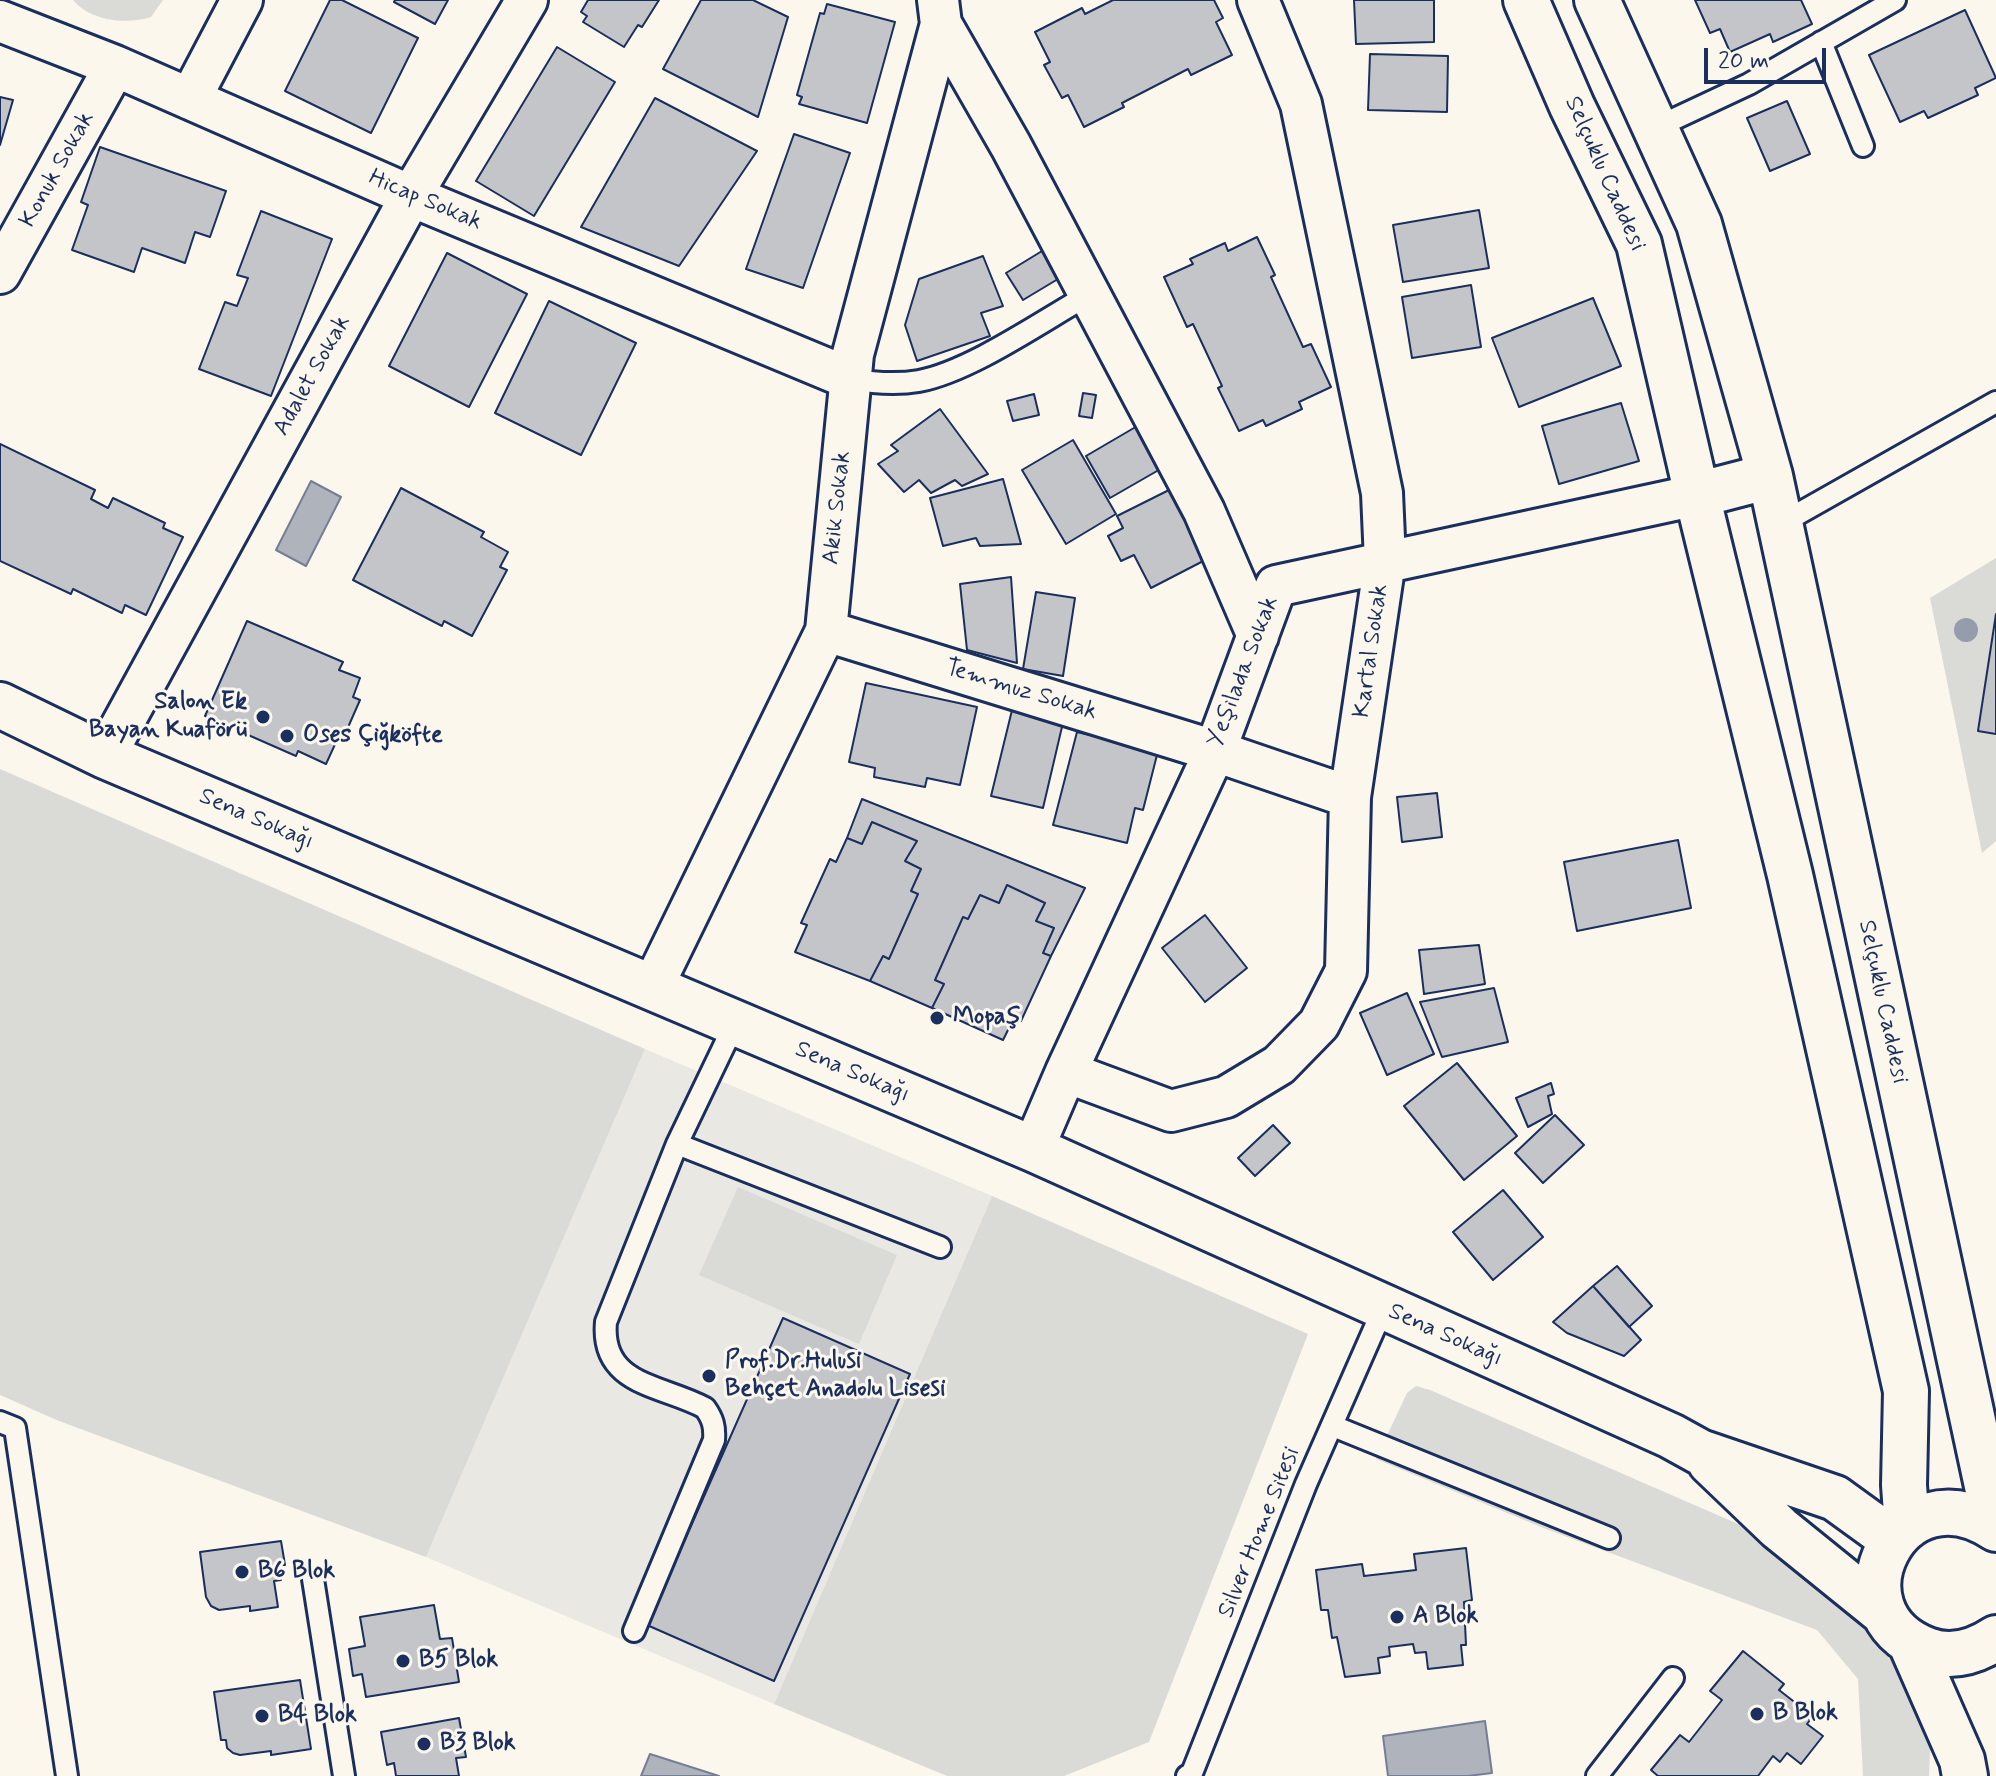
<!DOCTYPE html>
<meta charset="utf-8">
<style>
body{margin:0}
#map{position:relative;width:1996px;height:1776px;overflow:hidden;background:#fbf7ec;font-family:Mynerve,sans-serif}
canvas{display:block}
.scale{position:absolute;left:1704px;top:48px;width:122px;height:36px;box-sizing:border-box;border:4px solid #1b2f5e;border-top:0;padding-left:10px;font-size:24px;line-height:28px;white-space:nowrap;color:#1b2f5e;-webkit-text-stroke:6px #fbf7ec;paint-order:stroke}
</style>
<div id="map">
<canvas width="1996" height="1776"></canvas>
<div class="scale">20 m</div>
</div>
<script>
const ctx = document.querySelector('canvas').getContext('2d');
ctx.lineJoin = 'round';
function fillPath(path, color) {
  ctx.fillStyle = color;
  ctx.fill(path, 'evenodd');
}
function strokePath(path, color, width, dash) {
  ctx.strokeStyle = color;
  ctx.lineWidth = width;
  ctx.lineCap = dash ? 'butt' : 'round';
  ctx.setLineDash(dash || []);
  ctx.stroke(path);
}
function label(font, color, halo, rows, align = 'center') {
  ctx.font = font + ' Mynerve,sans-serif';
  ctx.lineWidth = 6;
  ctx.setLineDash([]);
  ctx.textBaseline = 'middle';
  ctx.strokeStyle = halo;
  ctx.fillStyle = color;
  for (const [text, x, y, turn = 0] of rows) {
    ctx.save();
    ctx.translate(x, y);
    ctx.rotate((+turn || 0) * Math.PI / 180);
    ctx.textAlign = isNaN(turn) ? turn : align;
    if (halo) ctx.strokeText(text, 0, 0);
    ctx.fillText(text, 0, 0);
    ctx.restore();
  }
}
const built = new Path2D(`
 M645,1049l347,147 -218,508 -348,-147z`);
const green = new Path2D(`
 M73,0h90l-12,17c-24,8 -61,4 -78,-17z
 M1996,558v283l-14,12 -52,-255z
 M0,769l645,280 -219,508 -367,-136 -59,-26z
 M738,1187l159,68 -38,89 -160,-69z
 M992,1196l316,138 -159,408 -85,34h-117l-173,-72z
 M1416,1386l14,4 391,170 111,142 -3,74h-66l-5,-97 -41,-49 -271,-101 -170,-70 31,-66z`);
const water = new Path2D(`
 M311,481l30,16 -35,69 -30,-16z
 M1485,1721l7,52 -24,3h-80l-5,-40z
 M650,1754l69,22h-78z`);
const building = new Path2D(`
 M330,0h12l76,38 -47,95 -86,-42z
 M395,0h53l-13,24 -41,-22z
 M588,0h71l-17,27 -4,-2 -14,22 -41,-25 4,-6 -6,-4z
 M701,0h52l35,17 -30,100 -95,-48z
 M1113,0h101l9,18 -7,4 16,33 -41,20 -3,-6 -66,34 2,4 -40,20 -16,-32 -6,3 -18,-33 6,-3 -15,-30 47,-24 3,6z
 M1354,0h80v42l-78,2z
 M1695,0h106l11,24 -39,18 -3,-8 -40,18 -10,-23 -10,4z
 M827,4l68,18 -28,101 -68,-19 3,-7 -5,-2 23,-82 4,1z
 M1965,10l31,68 -21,10 3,7 -50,23 -4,-7 -24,11 -31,-67z
 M557,47l58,35 -81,134 -58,-35z
 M1370,54l78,2 -1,56 -79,-2z
 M0,97l13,3 -13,45z
 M655,98l102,53 -78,115 -98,-39z
 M1787,101l23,53 -40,17 -23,-53z
 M794,134l56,19 -47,135 -57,-19z
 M100,147l126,44 -16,46 -15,-5 -10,31 -43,-15 -8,24 -62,-22 16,-45 -7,-3z
 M1479,210l10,58 -86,14 -10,-57z
 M261,211l71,28 -61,157 -72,-27 26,-67 12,4 11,-28 -11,-3z
 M1257,237l18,38 -4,2 32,70 8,-3 20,43 -32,15 3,7 -36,17 -3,-6 -24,11 -21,-43 4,-2 -29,-62 -6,3 -23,-50 29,-13 -3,-5 35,-16 3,8z
 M1042,251l16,28 -35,21 -17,-27z
 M447,253l80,41 -58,113 -80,-41z
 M983,256l20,50 -22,7 9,23 -73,25 -12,-36 14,-46z
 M1471,285l10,62 -69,11 -10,-61z
 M1593,298l28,68 -102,41 -27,-69z
 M549,301l87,42 -55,112 -86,-42z
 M1083,393l13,2 -4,23 -13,-2z
 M1034,394l5,21 -26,6 -6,-20z
 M1621,403l18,58 -80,23 -17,-58z
 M940,409l48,65 -26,12 -7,-6 -24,13 -12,-13 -15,12 -26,-28 20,-13 -7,-6z
 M1139,425l25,42 -54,31 -24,-42z
 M1073,440l43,74 -50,30 -44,-74z
 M0,444l95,46 -4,9 17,9 5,-10 52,25 -2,5 20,9 -37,78 -21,-10 -3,8 -49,-24 -2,5 -71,-33z
 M1003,479l18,65 -41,2 -4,-8 -33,8 -13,-48z
 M1175,487l36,70 -60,31 -17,-33 -13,6 -13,-25 15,-8 -6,-12z
 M401,488l83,44 -3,5 27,15 -8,15 7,3 -35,66 -28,-15 -2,5 -89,-46z
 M1011,577l6,86 -50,-13 -7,-66z
 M1036,592l39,6 -12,78 -40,-7z
 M1996,614v120l-18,-3z
 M247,621l96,41 -4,8 21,8 -7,19 7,3 -18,41 -5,-1 -11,24 -28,-13 -2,5 -91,-40z
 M866,683l111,24 -17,78 -33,-7 -2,9 -51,-10 1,-9 -26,-6z
 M1014,702l51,12 -22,94 -52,-12z
 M1077,732l81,19 -15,59 -8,-2 -8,35 -74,-18z
 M1437,793l5,44 -40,5 -5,-45z
 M862,799l223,89 -34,68 -8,-3 11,-25 -18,-7 9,-18 -38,-18 -8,18 -19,-8 -12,24 -5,-2 -28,63 9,4 -12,24 -62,-27 13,-25 6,3 29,-65 -7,-3 10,-22 -16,-8 12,-20 -45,-19 -10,22 -15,-6z
 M872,822l45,19 -12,20 16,8 -10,22 7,3 -29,65 -6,-3 -13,25 -75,-29 12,-27 -6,-2 29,-64 6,3 11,-24 15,6z
 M1678,840l13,68 -114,23 -13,-69z
 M1007,885l38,18 -9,18 18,7 -11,25 8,3 -30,65 -7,-3 -11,22 -71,-32 12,-24 -9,-4 28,-63 5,2 12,-24 19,8z
 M1205,915l42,53 -42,34 -43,-54z
 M1479,945l6,39 -61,10 -5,-44z
 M1494,988l14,54 -66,15 -22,-55z
 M1407,993l27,61 -47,21 -27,-62z
 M1457,1063l60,73 -53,44 -60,-74z
 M1551,1083l3,11 -6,2 4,18 -24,13 -12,-29z
 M1555,1115l29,30 -41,38 -28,-30z
 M1273,1125l17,18 -35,33 -17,-18z
 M1503,1190l40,47 -50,43 -40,-48z
 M1617,1266l35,40 -23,21 -36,-41z
 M1593,1286l48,54 -17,16 -57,-23 -14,-11z
 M783,1318l127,56 -136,307 -127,-56z
 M281,1541l4,24h-6l2,15 -7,1 4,26 -28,4v-5l-31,4 -8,-4 -5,-9 -6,-45z
 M1466,1548l6,52 -8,2 2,43h-5l2,20 -35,4 -2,-17 -11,1 -2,-9 -24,3 1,9 -12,2 2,15 -35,4 -8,-40 -5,1 -4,-28h-7l-5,-40 46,-6 2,12 52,-6 -2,-16z
 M434,1605l6,34 12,-1 7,44 -93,15 -4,-23 -9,2 -4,-27 16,-3 -5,-29z
 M1743,1651l41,33 -5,6 18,14 -3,3 16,13 -3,4 16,12 -22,28 -14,-11 -7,9 -7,-6 -15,20h-100l-7,-6 29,-35 9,7 33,-42 -12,-9z
 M300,1680l11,69 -40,6v-4l-31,4 -7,-2 -6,-5 -1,-8h-5l-7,-48z
 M459,1718l7,39 -10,1 3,18h-63l-2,-13 -7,2 -6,-33z`);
const service = new Path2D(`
 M1821,42l42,104
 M1655,128l94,-44 146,-84
 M851,379c22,4 45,6 68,2 52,-10 123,-60 171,-87
 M1782,523l214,-121
 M677,1144l263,103
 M0,1422l15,6 52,348
 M1333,1426l276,112
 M313,1579l31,197
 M634,1631l80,-191c1,-13 -1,-21 -9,-32 -42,-23 -105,-22 -99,-86l71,-178 58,-121
 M1187,1776l5,-3 114,-289 77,-175
 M1597,1776l76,-98`);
const minor = new Path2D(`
 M0,21l115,45 296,130 440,183
 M941,24l70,122 193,365 54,125
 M190,99l52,-99
 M0,273l115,-207
 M826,631l389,120 135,46
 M105,756l306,-560 116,-196
 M652,988l174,-357 27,-277 88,-330 -3,-24
 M1066,1072l105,39 55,-14 53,-32 40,-41 27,-53 4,-174 35,-236 -3,-68 -81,-389 -43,-104
 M1033,1149l33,-77 149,-321 61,-165 421,-91`);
const tertiary = new Path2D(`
 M1526,0l46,106 67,138 58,251 93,380 116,516 -2,94 3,42
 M1597,0l102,224 71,252 226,1052
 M1697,495l73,-19
 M0,705l105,51 928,393 638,287 29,16 135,46 58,42
 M1710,1462l69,66 105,85
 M1996,1529c-97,-65 -170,83 -69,121 25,9 48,2 69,-12
 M1911,1644l51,116 3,16`);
const trees = [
 [1966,630]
];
const markers = [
 [263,717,8,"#1b2f5e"],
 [287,736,8,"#1b2f5e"],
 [937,1018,8,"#1b2f5e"],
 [709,1376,8,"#1b2f5e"],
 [242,1572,8,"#1b2f5e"],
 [1397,1617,8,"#1b2f5e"],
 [403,1661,8,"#1b2f5e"],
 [1757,1714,8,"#1b2f5e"],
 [262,1716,8,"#1b2f5e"],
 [424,1744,8,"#1b2f5e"]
];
const streetNames = [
 ["Konuk Sokak",58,170,-61],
 ["Selçuklu Caddesi",1604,174,66],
 ["Hicap Sokak",425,201,23],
 ["Adalet Sokak",313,376,-61],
 ["Akik Sokak",838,508,-84],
 ["Kartal Sokak",1372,651,-82],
 ["Yeşilada Sokak",1244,672,-69],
 ["Temmuz Sokak",1021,691,17],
 ["Sena Sokağı",256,820,23],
 ["Selçuklu Caddesi",1882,1002,78],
 ["Sena Sokağı",852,1073,23],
 ["Sena Sokağı",1445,1336,24],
 ["Silver Home Sitesi",1260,1533,-68]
];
const poiNames = [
 ["Salon Ek",247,703,"right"],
 ["Bayan Kuaförü",247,731,"right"],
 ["Oses Çiğköfte",303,736],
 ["Mopaş",953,1018],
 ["Prof.Dr.Hulusi",725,1362],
 ["Behçet Anadolu Lisesi",725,1390],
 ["B6 Blok",258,1572],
 ["A Blok",1413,1617],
 ["B5 Blok",419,1661],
 ["B Blok",1773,1714],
 ["B4 Blok",278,1716],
 ["B3 Blok",440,1744]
];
fillPath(built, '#eae8e2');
fillPath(green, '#dadad7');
fillPath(water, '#afb3bb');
strokePath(water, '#747e96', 2);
fillPath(building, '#c3c5c9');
strokePath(building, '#1b2f5e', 2);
strokePath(service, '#1b2f5e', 26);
strokePath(minor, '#1b2f5e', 46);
strokePath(tertiary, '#1b2f5e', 50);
strokePath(service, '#fbf7ec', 20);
strokePath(minor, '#fbf7ec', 40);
strokePath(tertiary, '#fbf7ec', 44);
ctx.fillStyle = '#959cab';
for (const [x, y] of trees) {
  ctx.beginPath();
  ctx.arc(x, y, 12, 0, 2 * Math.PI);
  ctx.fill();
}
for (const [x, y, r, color] of markers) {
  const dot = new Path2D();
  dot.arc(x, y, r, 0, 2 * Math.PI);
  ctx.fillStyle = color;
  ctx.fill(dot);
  strokePath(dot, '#fbf7ec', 3);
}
label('24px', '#1b2f5e', '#fbf7ec', streetNames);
label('bold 24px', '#1b2f5e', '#fbf7ec', poiNames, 'left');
</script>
